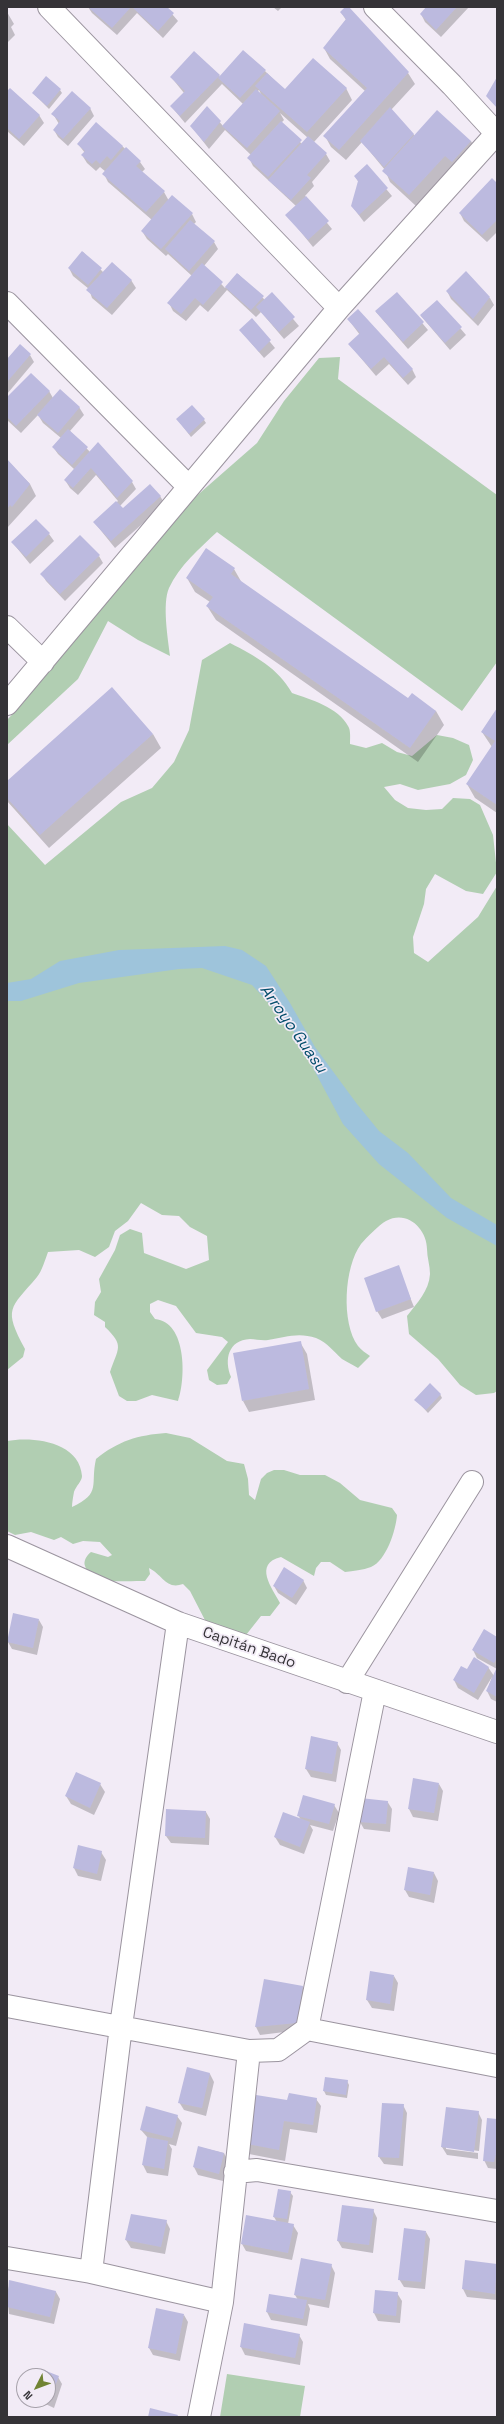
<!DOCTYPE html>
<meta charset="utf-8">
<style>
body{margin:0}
#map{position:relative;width:504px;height:2424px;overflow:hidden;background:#f2ebf6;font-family:"Space Grotesk",sans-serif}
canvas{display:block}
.frame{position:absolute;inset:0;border:8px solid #353337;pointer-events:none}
.north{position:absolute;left:16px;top:2368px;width:40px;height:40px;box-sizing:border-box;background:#f2ebf6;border:1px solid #a6a1aa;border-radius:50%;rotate:228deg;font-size:11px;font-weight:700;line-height:16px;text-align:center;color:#353337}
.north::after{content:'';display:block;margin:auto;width:14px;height:18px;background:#718333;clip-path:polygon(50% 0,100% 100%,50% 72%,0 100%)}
</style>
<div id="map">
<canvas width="504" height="2424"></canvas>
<div class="frame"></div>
<div class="north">N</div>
</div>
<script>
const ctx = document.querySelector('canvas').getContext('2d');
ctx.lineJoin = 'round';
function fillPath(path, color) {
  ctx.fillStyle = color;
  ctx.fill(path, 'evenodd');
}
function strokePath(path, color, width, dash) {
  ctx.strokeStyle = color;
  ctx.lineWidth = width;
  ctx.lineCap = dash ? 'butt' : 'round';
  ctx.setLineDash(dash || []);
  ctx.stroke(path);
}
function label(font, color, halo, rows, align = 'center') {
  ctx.font = font + ' "Space Grotesk",sans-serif';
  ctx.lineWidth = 3.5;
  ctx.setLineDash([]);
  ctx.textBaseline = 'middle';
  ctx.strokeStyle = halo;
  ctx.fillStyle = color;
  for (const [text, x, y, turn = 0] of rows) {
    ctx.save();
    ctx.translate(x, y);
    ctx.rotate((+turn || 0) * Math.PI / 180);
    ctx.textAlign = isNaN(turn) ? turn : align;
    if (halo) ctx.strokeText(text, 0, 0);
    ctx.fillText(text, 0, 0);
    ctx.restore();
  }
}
const green = new Path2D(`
 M340,357l-2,22 159,116v167l-35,49 -245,-179c-17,16 -38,34 -48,56 -7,16 -1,51 1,68l-32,-16 -30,-19 -30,58 -71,66v-25l17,-18 16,-31 145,-165 72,-63 27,-42 35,-43z
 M230,643c25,13 48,25 62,50 18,6 47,15 56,33 3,4 2,13 2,18l16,4 16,-5 15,9 15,4 25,-21 16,3 16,7 4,15 -7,15 -16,9 -32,6 -18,-6 -16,3 11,13 13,8 18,2 16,-1 11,-11 17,1 10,6 13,30 4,37 -14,22 -17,-3 -31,-17 -9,15 -2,15 -11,33 1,16 14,9 50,-45 19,-31v505l-3,2 -18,2 -16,-10 -22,-26 -29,-25 -2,-18c10,-13 22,-25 23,-42 0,-8 -3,-17 -3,-25 0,-20 -20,-40 -41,-28 -7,4 -19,16 -25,23 -17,23 -20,79 -3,102 3,4 8,7 12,10l-12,12c-5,-3 -11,-6 -16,-9 -9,-8 -14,-16 -26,-21 -17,-6 -31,-1 -48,2 -6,1 -12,-1 -18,-1 -22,1 -26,21 -19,38l-4,7 -10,1 -8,-5 -2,-10 21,-28 -6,-5 -26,-4 -20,-27 -18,-6 -8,4v8l5,7c32,3 31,60 23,82l-26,-6 -16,6h-9l-8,-5 -9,-24c8,-24 15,-26 -5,-45v-5l-11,-7 1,-13 6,-10 -2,-13 16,-29 5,-15 10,-6 12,4 2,20 42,16 23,-9 -2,-24 -17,-9 -11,-11 -17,-1 -21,-12 -13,18 -13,10 -6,16 -14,10 -16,-7 -31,2c-3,8 -6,19 -11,25 -27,32 -34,31 -12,72l-2,8 -16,13v-546l38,41 76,-63 31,-14 22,-26 15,-32 13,-70z
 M166,1433l24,5 37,23 17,3 4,15 1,16 6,5 6,-21 6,-6 7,-3h10l16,5h25l15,8 20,17 32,8 5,7c-1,15 -11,46 -26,52 -8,3 -18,4 -26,5l-15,-10h-9l-5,6 -2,8 -33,-19c-28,7 -9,31 -1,46l-10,13h-9l-15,19 -39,-11 -17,-33 -7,-7c-17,6 -20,-9 -34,-16l1,6 -5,7c-17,-1 -54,6 -60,-15 -2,-5 2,-11 6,-14l17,5 4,-2 -12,-13 -17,-1 -10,3 -12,-7 -7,3 -23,-8 -16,3 -8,-4v-90c26,-5 73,1 75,35 0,5 -6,10 -8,16 -1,5 -2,11 -2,15 30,-14 18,-22 24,-48 22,-18 42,-24 70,-26z
 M227,2374l78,12 -5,31h-80z`);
const water = new Path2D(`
 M225,946l17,4 24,16 24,37 25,44 42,57 22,27 29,22 43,45 46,27v21l-50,-28 -68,-54 -36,-40 -52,-97 -39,-42 -50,-17 -23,1 -100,14 -58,18h-14v-18l24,-4 29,-18 59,-11z`);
const shadow = new Path2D(`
 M88,7h78l12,14 -15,17 -26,-25 -20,22 -25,-22z
 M273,7h9l-4,4z
 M346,7l62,66 7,11 -24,26 24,26 56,5 6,11 -18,21 -7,-7 -36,40 -26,-24 -5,-12 -23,-28 -16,18 -15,-13 -6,-11 40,-45 -35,-32 -6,-11 22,-28 -5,-8z
 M428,7h41l-28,30 -16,-15 -4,-8z
 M7,12l7,12 -3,3 4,8 -8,8z
 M265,71l20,20 61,-3 6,12 -38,42 12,12 4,7 -18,21 2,4 -9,10 27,33 -19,18 -26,-32 9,-9 -43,-40 -4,-8 2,-3 -26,-25 -16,19 -18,-23 16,-19 16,19 20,-22 -21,-20 -37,39 -14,-17 13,-13 -13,-16 48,-2 1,2zM259,90l3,6 -5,-4zM280,113l28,25 -6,6 -21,-21 3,-3z
 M60,90l2,3 -13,16 -16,-16z
 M7,93l32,22 5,8 -20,23 -17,-15z
 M90,108l4,8 -26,30 -10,-9 -4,-7 5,-6 -6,-10z
 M78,144l44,2 18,16 5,7 -3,3 22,20 5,9 23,13 4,8 -2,2 20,18 4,7 -14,17 21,22 13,-14 27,26 7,-6 27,32 -15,13 -23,-27 -5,5 -29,-27 -19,22 -8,-7 -14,16 -13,-10 -4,-8 23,-27 -24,-22 -2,2 -19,-17 -5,-8 10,-11 -44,-38 -4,-8 2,-2 -6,-5 -4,4 -9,-8 -5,-8 3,-2z
 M367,166l25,30 -28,26 -12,-16 7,-23 -4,-7z
 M497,185v47l-10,10 -23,-21 -4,-8z
 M83,252l20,20 28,8 5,8 -24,27 -20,-17 -3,-9 -16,-13 -4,-8z
 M447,291l43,7 4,7 -16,21 -27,-27z
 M397,293l31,37 -20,19 -32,-37z
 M437,301l29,34 -16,15 -29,-34z
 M348,319l64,50 4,8 -8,8 -19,-21 -13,12 -27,-32 11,-9z
 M252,320l23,28 -11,10 -24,-28z
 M30,355l4,7 -27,32v-34z
 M49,391l4,7 26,9 5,8 -14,16 20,21 42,30 4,7 -16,17 3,3 37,-13 5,8 -50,44 -21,-26 24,-21 -22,-26 -18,20 -8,-7 -5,-8 10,-10 -17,-16 -5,-7 8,-9 -18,-15 -5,-8 -17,18 -14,-13v-21z
 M177,419l27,1 2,3 -15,14z
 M7,460l23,24 6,12 -29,32z
 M49,534l5,7 -24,23 -18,-22z
 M99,556l4,7 -38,38 -19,-20 -4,-7z
 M234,569l8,14 166,117 28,11 8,14 -26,37 -202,-142 -9,-14 3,-4 -15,-10 -8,-14z
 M497,709v104l-22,-15 -8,-14 25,-37 -10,-15z
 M153,734l8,14 -112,100 -42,-47v-19z
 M398,1267l16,40 -32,12 -5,-8z
 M300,1342l7,12 8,46 -66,12 -6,-11z
 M440,1394l2,4 -14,15 -12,-13z
 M303,1580l4,8 -11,17 -18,-12 -4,-7z
 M39,1620l4,7 -6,28 -25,-6 -4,-7z
 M497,1638v31l-20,-11 -4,-8z
 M488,1667l6,9 3,-7v33l-6,-3 -4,-8 5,-14 -14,23 -20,-12 -4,-8 13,-10z
 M337,1743l4,7 -5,32 -25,-5 -5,-8z
 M100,1784l5,8 -11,23 -23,-11 -5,-8z
 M439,1784l4,7 -5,30 -25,-4 -4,-8z
 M387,1801l5,8 -2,23 -26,-3 -4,-7z
 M334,1805l5,8 -6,18 -23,-6 3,5 -9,24 -24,-9 -5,-8 26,-17 -3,-5z
 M206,1812l4,7 -1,26 -38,-2 -5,-7z
 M79,1846l22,6 5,8 -5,21 -23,-5 -4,-8z
 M434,1873l4,8 -4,22 -25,-6 -4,-7z
 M394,1976l4,7 -4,28 -22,-3 -5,-8z
 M265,1981l38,6 4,7 -6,36 -41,5 -4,-8z
 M187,2069l23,5 4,8 -8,34 -22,-6 -5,-8z
 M347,2081l2,4 -2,13 -21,-3 -2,-4z
 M316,2099l5,7 -4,27 -27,-4 -5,32 -36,-7 -6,-11 44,-42z
 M403,2105l4,8 -4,53 -19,-2 -5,-7z
 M447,2108l31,4 4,8 -3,31 -33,-4v2l32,4v6l-31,-4 -5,-8z
 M177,2116l5,7 -6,23 -7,-2 3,5 -4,27 -21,-3 -4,-8 5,-27 -7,-8z
 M497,2120v49l-9,-1 -4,-8z
 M199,2147l25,6 4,8 -5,20 -25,-6 -4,-8z
 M290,2192l3,4 -5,28 5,1 5,8 -6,27 -46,-9 -4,-7 35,-22 -3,-5z
 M373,2210l4,8 -4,35 -31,-5 -4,-7z
 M166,2221l4,8 -5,25 -34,-6 -5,-8z
 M426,2232l4,7 -5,50 -21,-2 -5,-8z
 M466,2261l31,4v35l-30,-3 -4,-8z
 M331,2265l4,8 -6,35 -21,-4 2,5 -3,17 -36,-6 -4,-8 31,-12 -3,-5z
 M10,2282l46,10 4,7 -6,25 -45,-10 -2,-20z
 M397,2293l5,8 -2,22 -22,-2 -4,-8z
 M184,2315l4,7 -8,39 -27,-6 -4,-7z
 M299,2335l4,7 -3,23 -55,-10 -4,-8z
 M42,2371l16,6 4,7 -8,24 -17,-8h11v-24h-8z`);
const building = new Path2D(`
 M88,7h43l-19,21z
 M132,7h35l7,6 -16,18z
 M345,7h4l60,65 -70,78 -16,-14 44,-48 -44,-40 23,-29 -6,-7z
 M426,7h31l-21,23 -16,-16z
 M243,50l23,20 -26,28 -22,-20z
 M194,51l26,24 -40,41 -10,-10 15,-15 -15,-14z
 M313,58l34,30 -40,44 -52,-46 12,-13 18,16z
 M46,76l15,13 -14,17 -15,-13z
 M497,77v31l-11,-12z
 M10,88l30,27 -21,24 -12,-11v-37z
 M256,89l24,22 -33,37 -25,-22z
 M72,91l19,17 -28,31 -10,-9 7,-9 -9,-7z
 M207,106l14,15 -17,21 -14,-16z
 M390,107l24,27 -30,33 -24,-26z
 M437,110l34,31 -19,21 -7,-6 -36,39 -27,-24z
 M281,121l21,19 -34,37 -21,-19z
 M96,122l27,24 -12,14 -4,-4 -7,8 -4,-4 -4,4 -11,-9 4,-4 -8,-7z
 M308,136l19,17 -20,22 4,3 -20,22 -23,-20z
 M126,147l15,14 -5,5 29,25 -19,21 -44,-38z
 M367,164l21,24 -29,27 -8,-9 7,-25 -4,-5z
 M492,178l5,5v37l-15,15 -23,-22z
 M172,195l21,18 -32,36 -20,-18z
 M306,196l23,25 -21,19 -23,-25z
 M190,220l25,21 -26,30 -24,-22z
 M82,251l20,17 -14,17 -20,-17z
 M112,262l20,18 -25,28 -21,-18z
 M202,263l21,19 -20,23 -8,-7 -14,16 -14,-11z
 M466,271l24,26 -17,22 -27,-28z
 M237,273l27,23 -13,14 -26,-23z
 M272,292l23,25 -16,15 -23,-25z
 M397,292l27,30 -21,20 -28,-31z
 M437,300l25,27 -17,16 -25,-28z
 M358,309l55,60 -10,9 -19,-21 -13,12 -23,-25 12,-11 -13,-14z
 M252,318l19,22 -12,12 -20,-22z
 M20,344l11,10 -24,28v-23z
 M31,373l19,18 -34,35 -9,-9v-20z
 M60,389l20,18 -22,26 -21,-18z
 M192,405l13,14 -16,15 -13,-15z
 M68,429l20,18 -16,18 -20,-18z
 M98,442l35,39 -16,17 -26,-30 -18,20 -9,-8z
 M7,459l23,25 -18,23 -2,-2 -3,4z
 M150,484l11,12 -50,45 -18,-19 23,-21 7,7z
 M36,519l14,14 -24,24 -15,-15z
 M80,535l20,20 -40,39 -20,-20z
 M206,548l29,20 -4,6 177,124 4,-5 24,18 -26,37 -204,-142 7,-9 -27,-19z
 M112,687l41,47 -113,101 -33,-37v-17z
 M497,708v97l-31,-21 29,-43 -14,-9z
 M399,1265l12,34 -35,13 -12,-34z
 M301,1341l8,48 -67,12 -9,-48z
 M430,1383l11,11 -15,16 -12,-10z
 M284,1567l20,13 -12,18 -19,-12z
 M13,1613l26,6 -6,29 -26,-6z
 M484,1629l13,8v21l-3,5 -22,-13z
 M474,1657l15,10 -15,26 -21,-13 8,-14 6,3z
 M497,1667v30l-11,-6z
 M311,1736l27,6 -6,32 -27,-5z
 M76,1772l25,11 -11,25 -25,-12z
 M413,1778l26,5 -5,30 -26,-4z
 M303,1795l32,9 -6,20 -32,-8z
 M360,1798l28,3 -2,23 -27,-2z
 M166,1809l40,2 -1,27 -40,-2z
 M283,1812l27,10 -10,25 -26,-10z
 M78,1845l24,6 -5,23 -24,-6z
 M408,1867l26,5 -4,23 -26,-5z
 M370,1971l24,4 -4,29 -24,-4z
 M264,1979l39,7 -6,37 -42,4z
 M187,2067l23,6 -8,35 -24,-5z
 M325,2077l23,3 -2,15 -23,-4z
 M289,2093l28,5 -4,27 -29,-4 -5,29 -37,-7 8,-49 37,6z
 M382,2103l22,1 -5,54 -21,-1z
 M146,2106l32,9 -6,23 -32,-8z
 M446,2107l33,4 -5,41 -33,-5z
 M487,2118l10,1v31l-3,12 -11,-1z
 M147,2137l21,4 -4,28 -22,-4z
 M198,2146l26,7 -5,21 -26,-7z
 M278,2189l13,2 -4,28 -14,-2z
 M342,2205l32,4 -5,36 -32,-4z
 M131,2214l36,6 -6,27 -36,-7z
 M246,2215l48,9 -6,29 -47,-9z
 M404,2228l22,3 -5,51 -23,-2z
 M301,2258l31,6 -7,36 -31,-5z
 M465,2260l32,4 -2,30 -33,-5z
 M9,2280l47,11 -6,26 -43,-10z
 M375,2290l23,2 -2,24 -23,-3z
 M269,2294l38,6 -4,19 -37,-7z
 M156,2308l28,6 -8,40 -28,-6z
 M244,2323l56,11 -5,24 -55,-11z
 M41,2369l18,7 -10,25 -1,-25h-9z
 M150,2408l28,7 -1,2h-29z`);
const minor = new Path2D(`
 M49,7l290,301
 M7,303l182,184
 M7,627l36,35
 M7,704l332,-396 157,-174
 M7,1546l171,77 319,109
 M347,1682l125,-200
 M7,2006l242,45 29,-1 29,-21 68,-338
 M307,2029l190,37
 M235,2172l22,-2 240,41
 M7,2258l84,14 131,30
 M91,2272l30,-246 57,-403
 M199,2417l23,-115 27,-251`);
const major = new Path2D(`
 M375,7l77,78 45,49`);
const streetNames = [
 ["Capitán Bado",249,1648,19]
];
const waterNames = [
 ["Arroyo Guasu",293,1029,55]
];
fillPath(green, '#b1ceb2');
fillPath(water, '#9ec4db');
fillPath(shadow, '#0003');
fillPath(building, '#bcbadf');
strokePath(minor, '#9b949f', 24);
strokePath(major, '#9b949f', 24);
strokePath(minor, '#fff', 22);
strokePath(major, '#fff', 22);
label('15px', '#353337', '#f2ebf6', streetNames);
label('italic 16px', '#034d6b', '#f2ebf6', waterNames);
</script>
